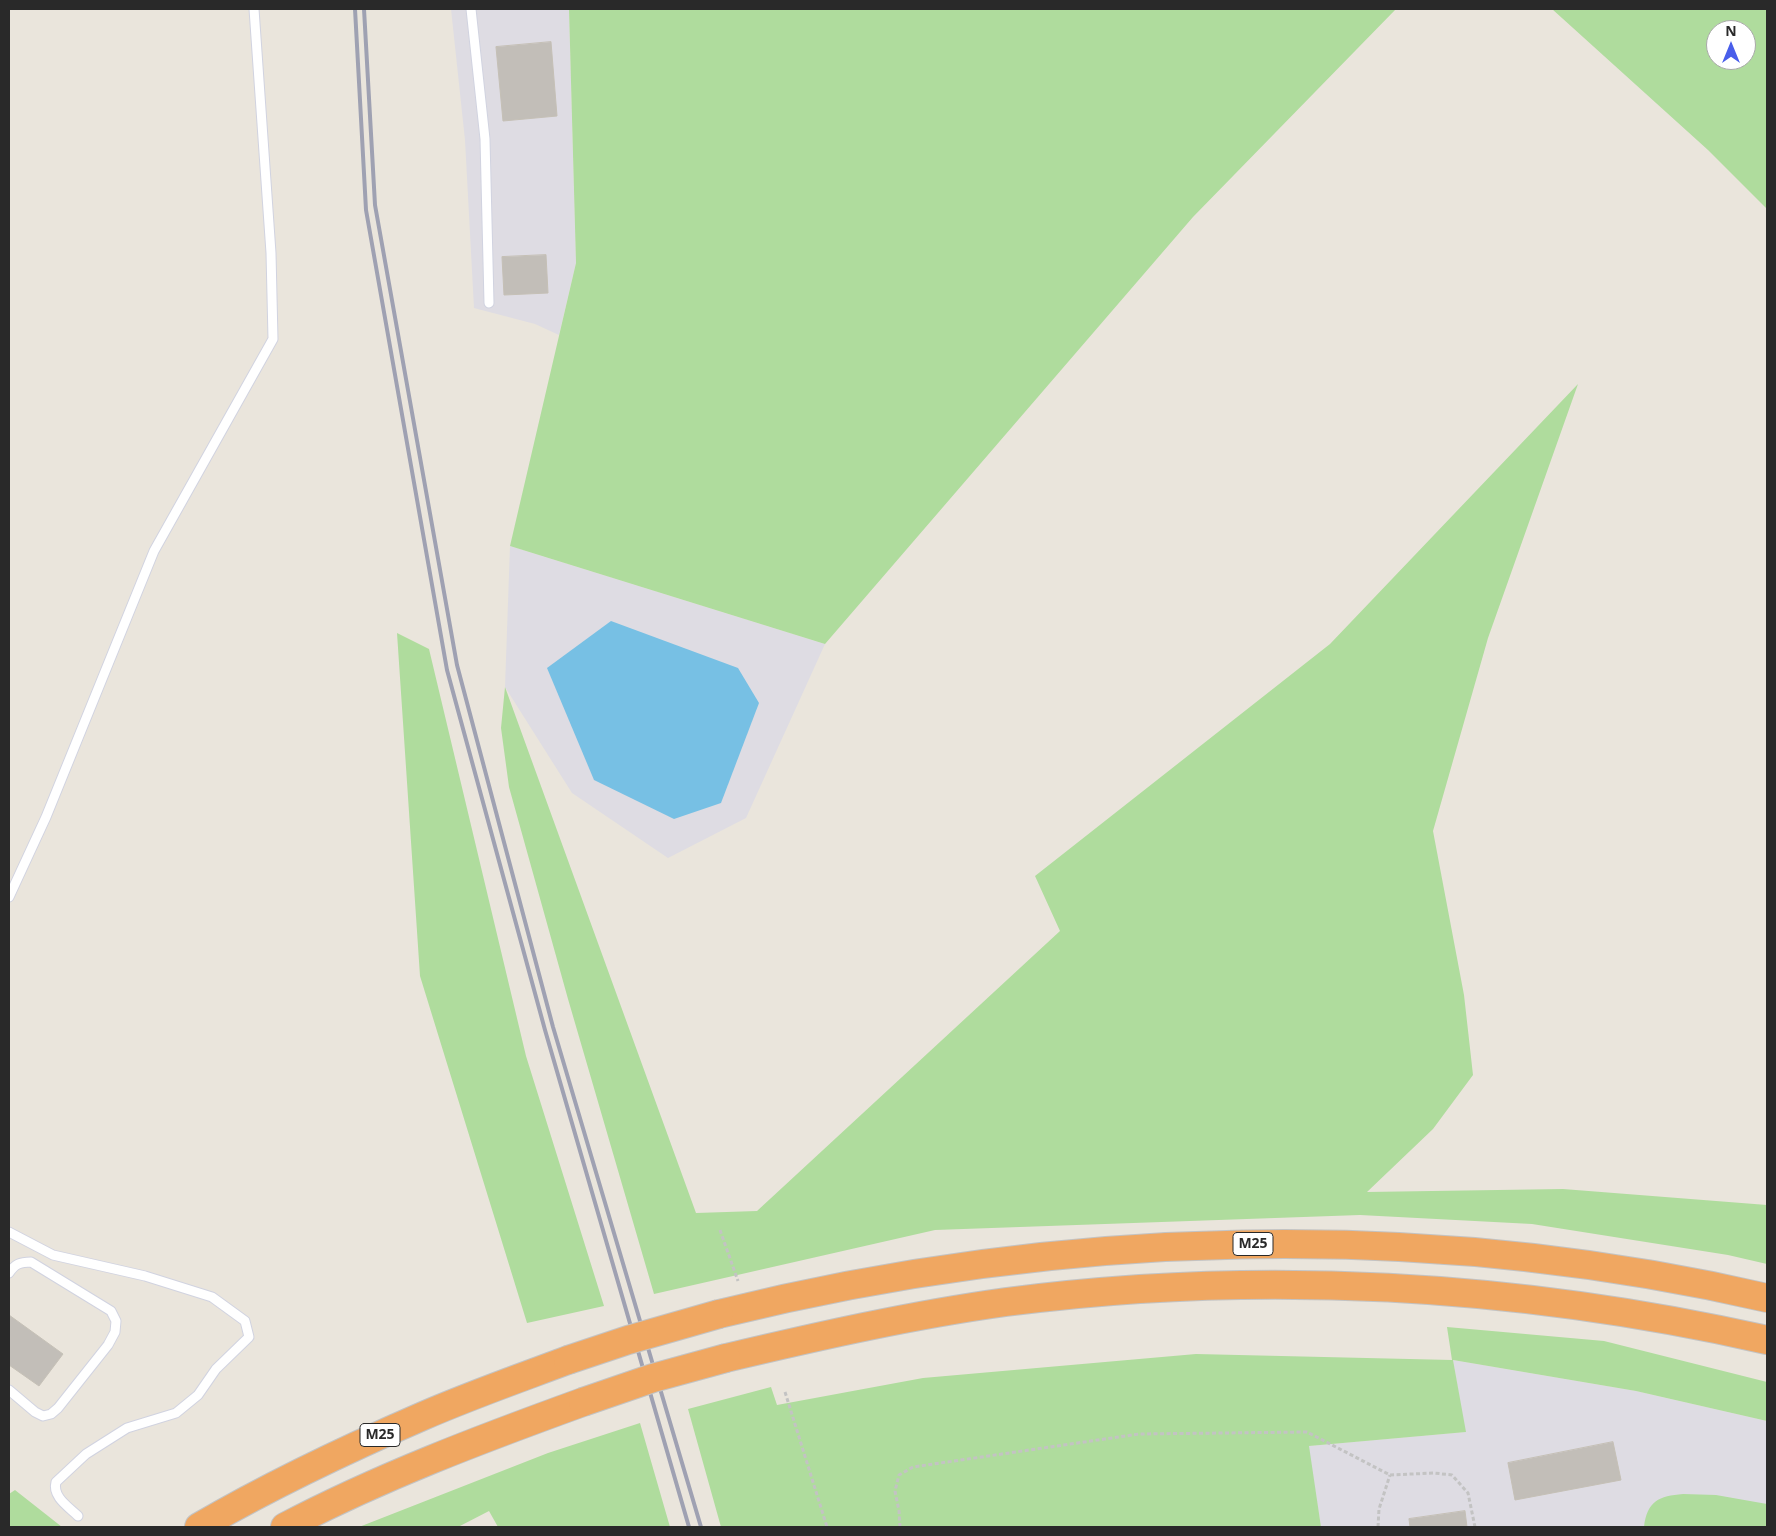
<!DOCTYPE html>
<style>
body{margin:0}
#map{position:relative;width:1776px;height:1536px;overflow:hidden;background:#eae5dc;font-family:"Noto Sans",sans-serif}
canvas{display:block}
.frame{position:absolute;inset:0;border:10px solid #292929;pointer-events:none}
.north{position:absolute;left:1706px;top:20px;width:50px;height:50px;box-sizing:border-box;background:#fff;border:1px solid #a9a9a9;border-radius:50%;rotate:0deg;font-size:14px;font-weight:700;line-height:20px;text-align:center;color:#292929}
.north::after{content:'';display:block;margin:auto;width:18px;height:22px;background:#495eea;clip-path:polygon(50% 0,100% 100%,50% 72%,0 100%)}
</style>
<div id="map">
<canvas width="1776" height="1536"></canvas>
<div class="frame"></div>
<div class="north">N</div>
</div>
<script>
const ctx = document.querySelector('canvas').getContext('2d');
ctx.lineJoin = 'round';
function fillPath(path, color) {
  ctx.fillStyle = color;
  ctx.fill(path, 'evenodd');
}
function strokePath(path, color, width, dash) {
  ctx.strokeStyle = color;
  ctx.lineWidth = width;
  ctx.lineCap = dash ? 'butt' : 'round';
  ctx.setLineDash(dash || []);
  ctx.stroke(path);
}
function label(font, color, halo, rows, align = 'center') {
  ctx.font = font + ' "Noto Sans",sans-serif';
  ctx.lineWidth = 4.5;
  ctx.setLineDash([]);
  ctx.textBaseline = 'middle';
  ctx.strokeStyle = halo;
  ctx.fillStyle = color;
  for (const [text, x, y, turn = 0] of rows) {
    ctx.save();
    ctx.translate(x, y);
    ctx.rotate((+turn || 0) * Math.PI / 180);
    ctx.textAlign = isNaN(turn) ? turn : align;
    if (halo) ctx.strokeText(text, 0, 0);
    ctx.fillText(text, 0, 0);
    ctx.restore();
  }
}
const industrial = new Path2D(`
 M451,9h118l7,254 -17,72 -24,-11 -61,-16 -9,-168z
 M510,546l315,98 -79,174 -78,40 -96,-65 -67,-106z
 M1453,1360l183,31 131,30v106h-446l-13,-81 157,-14z`);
const green = new Path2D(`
 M569,9h827l-203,208 -368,427 -315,-98 66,-283z
 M1552,9h215v200l-59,-59zM1716,30h30v30h-30z
 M1578,384l-90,254 -55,193 31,164 9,80 -40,54 -66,63 196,-3 204,16v59l-39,-9 -196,-31 -172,-9 -425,15 -281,64 -86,-295 -59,-212 -8,-59 4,-41 191,526 61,-2 303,-280 -25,-55 295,-232z
 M397,633l32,16 97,407 78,250 -77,17 -107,-347z
 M1447,1327l157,14 163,41v39l-131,-30 -183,-31 13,72 -157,14 12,81h-600l-33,-118 83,-22 6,18 146,-27 273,-24 256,6z
 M640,1423l30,104h-172l-9,-16 -31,16h-99l189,-74z
 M15,1490l47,37h-53v-33z
 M1683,1494l33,1 51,9v23h-123c3,-26 15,-31 39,-33z`);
const water = new Path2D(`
 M611,621l127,47 21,35 -38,100 -47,16 -80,-39 -47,-112z`);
const building = new Path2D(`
 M551,42l6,74 -54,5 -7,-74z
 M546,255l2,38 -44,2 -2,-38z
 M9,1315l54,39 -24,32 -30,-21z
 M1613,1442l8,38 -106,20 -7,-37z
 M1465,1511l2,16h-57l-1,-8z`);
const path = new Path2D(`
 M720,1230l18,51
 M785,1392l42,135
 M900,1527l-1,-16 -4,-20 4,-16 14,-8 226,-33 168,-2 83,43 44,-2 18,2 16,18 7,34
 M1378,1527l1,-18 11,-34`);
const service = new Path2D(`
 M471,9l14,130 4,164
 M9,897l37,-80 108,-266 119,-212 -2,-86 -17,-244
 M9,1232l44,23 92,21 67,21 33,24 4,16 -33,32 -18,26 -22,18 -49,15 -41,26 -30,28c-4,15 13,25 22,34
 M9,1273c6,-9 11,-11 22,-11l80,49 5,10 -1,11 -7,13 -50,63 -7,6 -8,2 -8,-4 -26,-22`);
const motorway = new Path2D(`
 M719,1314c342,-85 704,-95 1048,-16
 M726,1358c93,-22 186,-43 280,-56 253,-33 513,-18 761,38
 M199,1527c72,-42 148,-78 224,-111 48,-21 97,-38 145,-56
 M285,1527c95,-50 196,-88 298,-125`);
const rail = new Path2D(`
 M355,9l11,201 81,460 98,360 144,497
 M364,9l11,196 82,460 96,362 148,500`);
const motorwayBridge = new Path2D(`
 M568,1360l60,-20 91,-26
 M583,1402l70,-24 73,-20`);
const shields = [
 [1253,1244,40],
 [380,1435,40]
];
const shieldNames = [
 ["M25",1253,1244],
 ["M25",380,1435]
];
fillPath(industrial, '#dedce3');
fillPath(green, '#afdc9d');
fillPath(water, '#77c0e4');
fillPath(building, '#c2beb8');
strokePath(building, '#c5c0b6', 1);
strokePath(service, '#d1d3e0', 11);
strokePath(motorway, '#c3c3c3', 30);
strokePath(path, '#c3c3c3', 3, [4, 2.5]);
strokePath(service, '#fff', 9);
strokePath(motorway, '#f0a761', 28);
strokePath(rail, '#9fa1b2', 4);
strokePath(motorwayBridge, '#c3c3c3', 30, []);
strokePath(motorwayBridge, '#f0a761', 28);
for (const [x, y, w] of shields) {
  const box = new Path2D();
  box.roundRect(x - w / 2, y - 11.5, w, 23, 4);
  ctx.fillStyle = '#fff';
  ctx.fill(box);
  strokePath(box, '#292929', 1);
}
label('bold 14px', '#292929', null, shieldNames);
</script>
